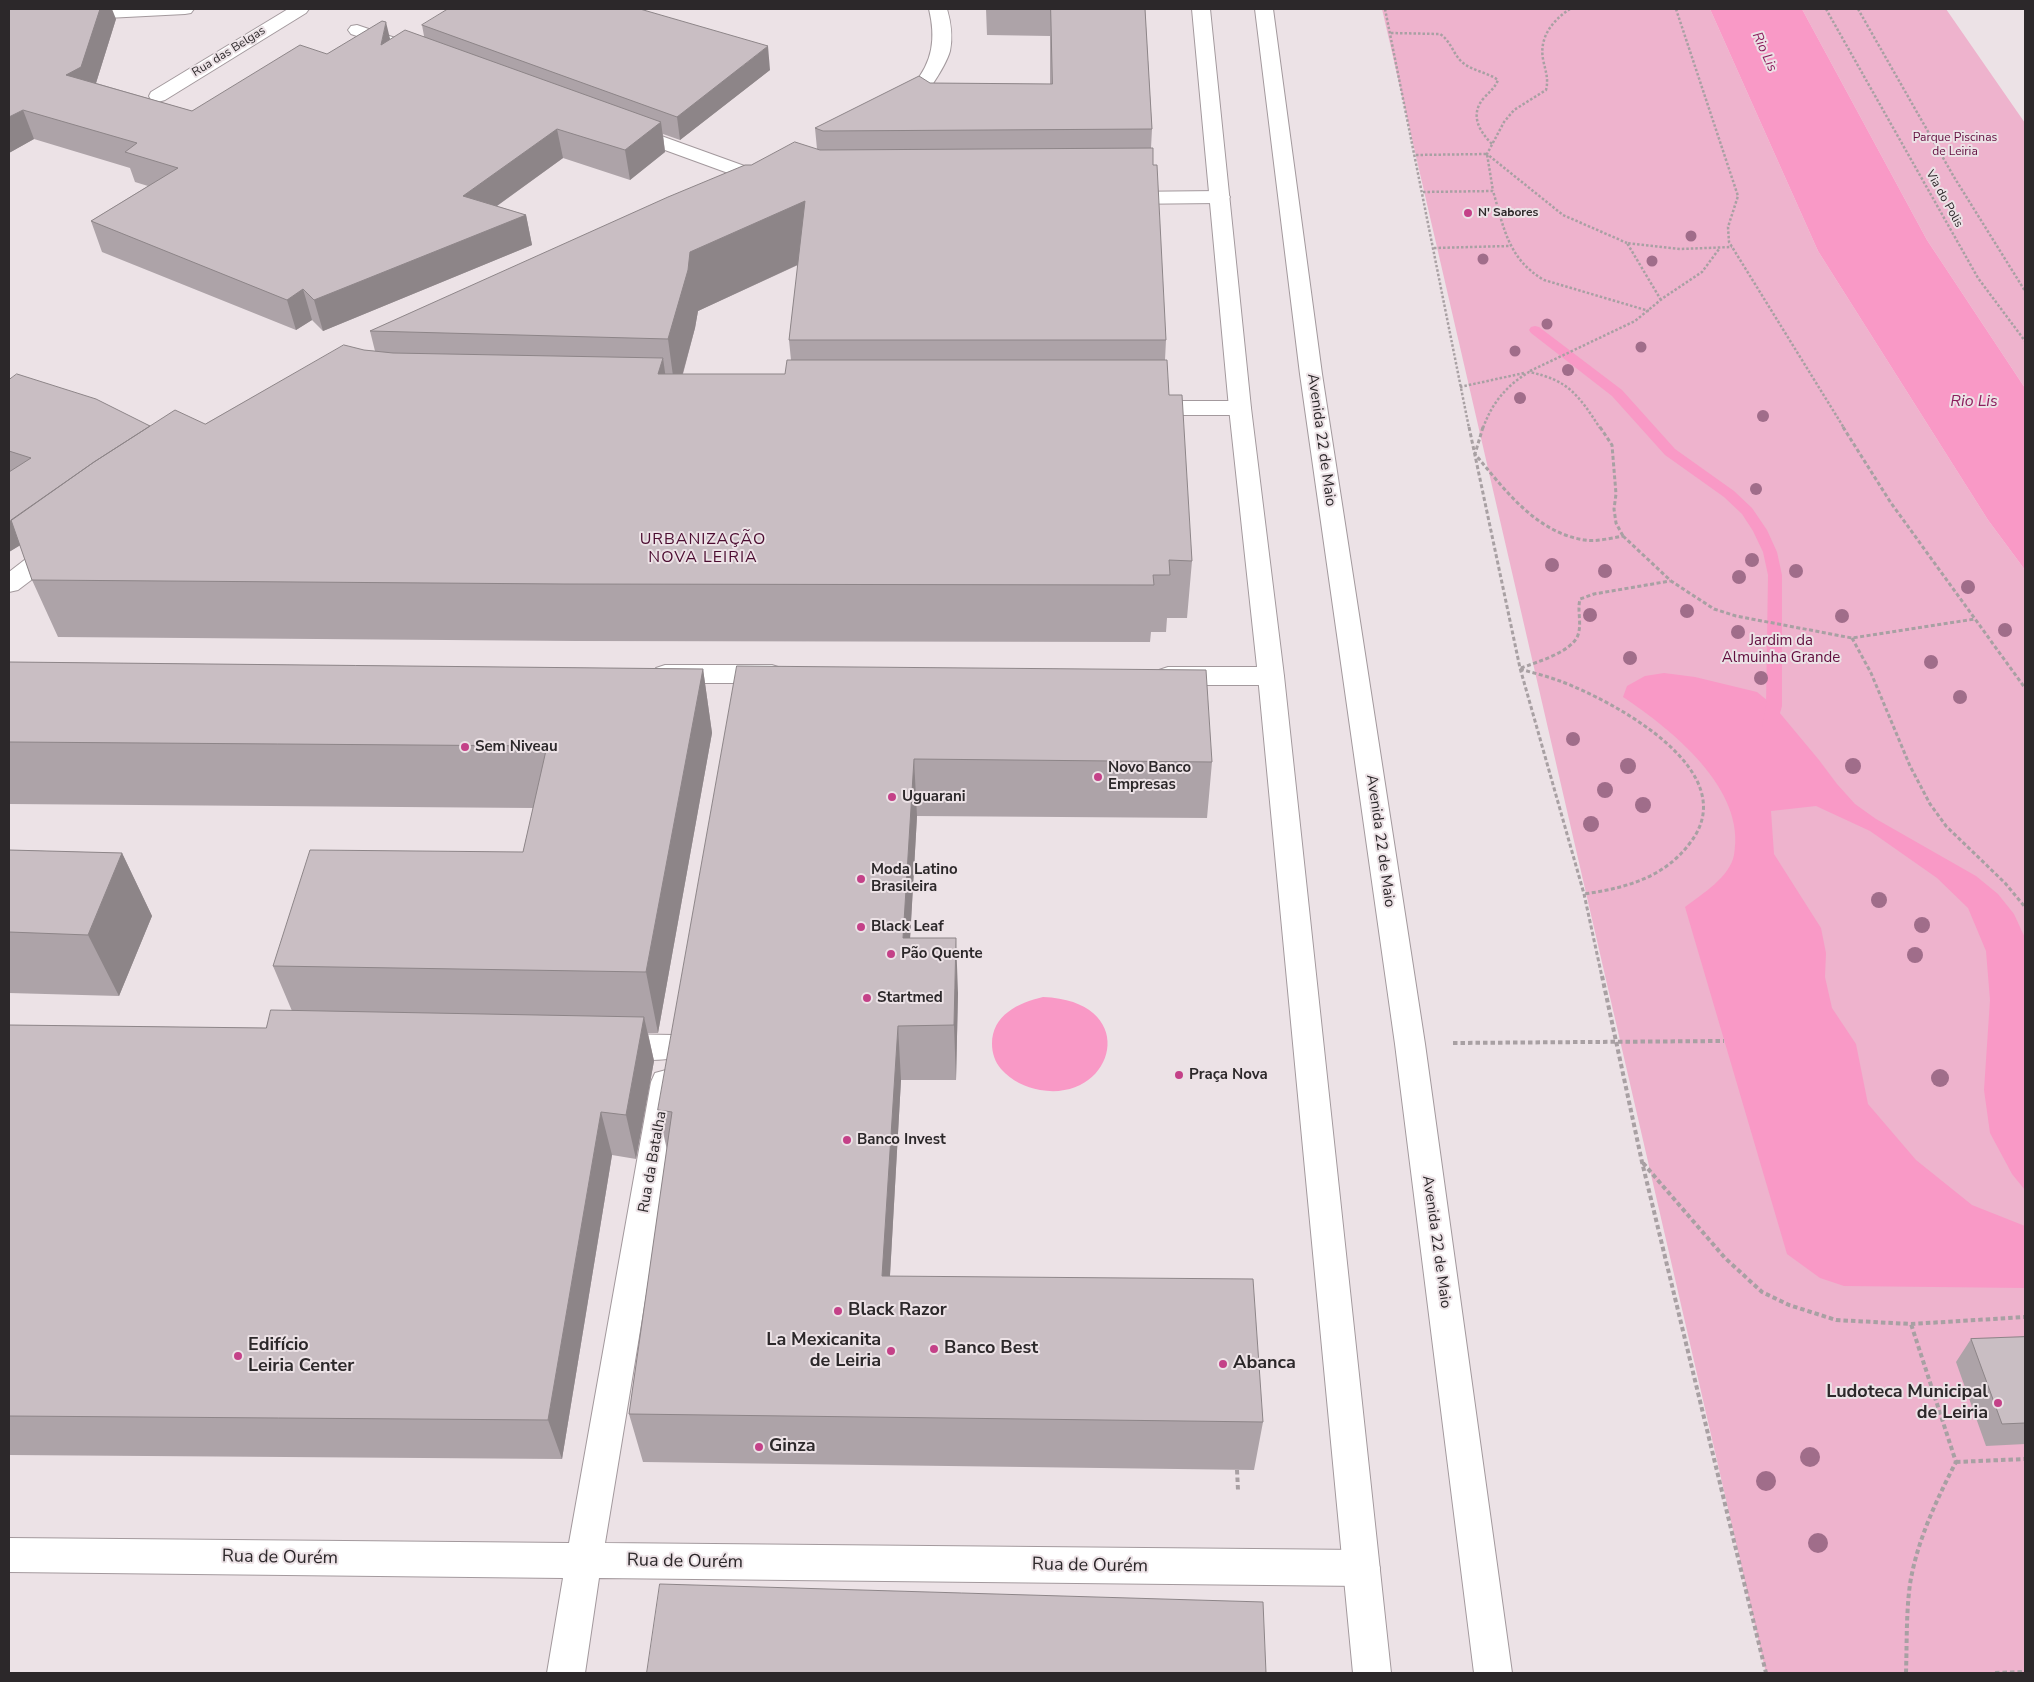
<!DOCTYPE html>
<meta charset="utf-8">
<style>
body{margin:0}
#map{position:relative;width:2034px;height:1682px;overflow:hidden;background:#ece2e6;font-family:"Nunito Sans",sans-serif}
canvas{display:block}
.frame{position:absolute;inset:0;border:10px solid #2c282a;pointer-events:none}
</style>
<div id="map">
<canvas width="2034" height="1682"></canvas>
<div class="frame"></div>
</div>
<script>
const ctx = document.querySelector('canvas').getContext('2d');
ctx.lineJoin = 'round';
function fillPath(path, color) {
  ctx.fillStyle = color;
  ctx.fill(path, 'evenodd');
}
function strokePath(path, color, width, dash) {
  ctx.strokeStyle = color;
  ctx.lineWidth = width;
  ctx.lineCap = dash ? 'butt' : 'round';
  ctx.setLineDash(dash || []);
  ctx.stroke(path);
}
function label(font, color, halo, rows, align = 'center') {
  ctx.font = font + ' "Nunito Sans",sans-serif';
  ctx.lineWidth = 4;
  ctx.setLineDash([]);
  ctx.textBaseline = 'middle';
  ctx.strokeStyle = halo;
  ctx.fillStyle = color;
  for (const [text, x, y, turn = 0] of rows) {
    ctx.save();
    ctx.translate(x, y);
    ctx.rotate((+turn || 0) * Math.PI / 180);
    ctx.textAlign = isNaN(turn) ? turn : align;
    if (halo) ctx.strokeText(text, 0, 0);
    ctx.fillText(text, 0, 0);
    ctx.restore();
  }
}
const green = new Path2D(`
 M1382,9h328l108,242 170,269 37,50v1103h-259z
 M1802,9h144l79,114v265l-98,-148z`);
const water = new Path2D(`
 M1710,9h92l125,231 98,148v182l-37,-50 -170,-269z
 M1664,673l31,4 62,15 17,14 45,54 18,24 18,20 21,15 100,57 22,18 16,20 11,24v252l-13,-16 -22,-41 -6,-43 6,-90 -4,-49 -18,-43 -31,-30 -67,-47 -54,-25 -45,5 3,43 47,74 5,25 -1,24 7,31 24,36 12,60 48,56 56,45 53,21v62l-181,-2 -24,-8 -33,-24 -102,-347c17,-13 45,-30 49,-52 13,-66 -63,-126 -111,-158l4,-11 18,-10z
 M1043,997c100,4 72,106 -3,93 -15,-3 -28,-9 -39,-21 -6,-7 -9,-16 -9,-25 0,-29 26,-41 51,-47z`);
const stream = new Path2D(`
 M1535,326l4,1 83,63 53,59 59,42 18,17 15,22 10,22 5,23v131l-7,25 -5,1 -5,-1 -3,-4 4,-21 2,-131 -5,-23 -10,-21 -11,-17 -18,-17 -59,-42 -53,-59 -81,-63 -2,-3 2,-3z`);
const pathFar2 = new Path2D(`
 M1385,9l84,419
 M1570,9c-17,11 -31,28 -27,50 2,11 6,19 3,31l-32,20 -10,12 -17,32 76,61 64,28
 M1676,9l62,187 -10,31 1,15 115,186
 M1826,9l152,269 47,63
 M1858,9l96,168 71,114
 M1391,33l49,1c11,7 13,20 22,28 10,9 25,10 36,18 -3,8 -9,12 -15,19 -13,16 -4,32 9,45
 M1416,155l71,-1 6,37
 M1423,192l70,-1c11,37 15,68 51,89l105,31
 M1434,248l75,-2
 M1661,300l-34,-57 53,6 52,-2
 M1530,371l105,-50 28,-23 39,-26 17,-23
 M1460,387l64,-14
 M1483,428c9,-25 23,-42 46,-56 40,8 50,24 71,56`);
const pathFar1 = new Path2D(`
 M1469,427l51,241 64,226 18,83
 M1483,427l-8,27c29,35 61,79 110,86 12,2 26,-2 38,-4
 M1600,427l12,18 4,49 -2,15 2,14 7,13
 M1843,427l48,76 134,185
 M1623,536l48,45 43,28 22,7 116,22 123,-19
 M1852,638l19,35 39,93 20,38 16,22 59,57 20,24
 M1521,668c16,-6 51,-16 57,-33 4,-12 -1,-24 2,-36l14,-5 76,-13
 M1520,669c13,4 27,7 40,12 53,20 186,90 130,162 -26,35 -65,45 -106,51`);
const path = new Path2D(`
 M1602,976l40,186 124,511
 M1453,1043l271,-2
 M1643,1163l82,95 37,34 27,13 47,15 75,4 114,-7
 M1956,1462l69,-3
 M1237,1470l1,20
 M1906,1673c1,-30 0,-59 4,-89 7,-43 26,-83 46,-122l-45,-138
 M1995,1673l30,-1`);
const lane = new Path2D(`
 M357,25l47,16 3,4 -3,4 -6,1 -47,-16 -3,-4 3,-4z
 M628,124l147,53 3,4 -3,4 -7,2 -7,-2 -140,-51 -3,-4 3,-4z`);
const street = new Path2D(`
 M288,9h21l-3,4 -141,87 -7,2 -7,-2 -2,-4 2,-4z
 M929,9h18c4,14 6,27 3,42 -4,15 -30,56 -44,62 -5,1 -8,0 -12,-1l-2,-4c5,-8 14,-15 21,-23 20,-23 23,-47 16,-76z
 M1220,191l7,2 3,4 -3,4 -7,2 -98,1 -7,-2 -3,-4 3,-4 7,-2z
 M1146,401h94l8,2 3,5 -3,5 -8,2h-94l-8,-2 -3,-5 3,-5z
 M58,539l9,2 3,6 -3,6 -49,37 -9,2v-20l40,-31z
 M665,665h107l9,3 4,6 -4,6 -9,3h-107l-9,-3 -4,-6 4,-6z
 M1168,667h103l9,3 4,6 -4,6 -9,3h-103l-9,-3 -4,-6 4,-6z
 M614,1034l59,1 11,3 4,9 -4,9c-20,6 -61,5 -81,-1l-4,-9 4,-9z
 M666,1070l11,3 4,9 -76,461 757,7 13,6 5,12 -5,12 -13,6 -763,-8 -14,95h-38l16,-95 -554,-6v-34l560,5 82,-461 4,-9z`);
const secondary = new Path2D(`
 M85,9h109l-3,4 -6,1 -176,9v-10z`);
const primary = new Path2D(`
 M1192,9h18l41,399 33,268 107,997h-38l-95,-997 -29,-268z
 M1255,9h18l49,365 103,670 87,629h-38l-79,-629 -95,-670z`);
const trees = [
 [1691,236,5.5],
 [1483,259,5.5],
 [1652,261,5.5],
 [1547,324,5.5],
 [1641,347,5.5],
 [1515,351,5.5],
 [1568,370,6],
 [1520,398,6],
 [1763,416,6],
 [1756,489,6],
 [1752,560,7],
 [1552,565,7],
 [1605,571,7],
 [1796,571,7],
 [1739,577,7],
 [1968,587,7],
 [1687,611,7],
 [1590,615,7],
 [1842,616,7],
 [2005,630,7],
 [1738,632,7],
 [1630,658,7],
 [1931,662,7],
 [1761,678,7],
 [1960,697,7],
 [1573,739,7],
 [1628,766,8],
 [1853,766,8],
 [1605,790,8],
 [1643,805,8],
 [1591,824,8],
 [1879,900,8],
 [1922,925,8],
 [1915,955,8],
 [1940,1078,9],
 [1810,1457,10],
 [1766,1481,10],
 [1818,1543,10]
];
const wall = new Path2D(`
 M9,9l107,10 -20,64 96,28 135,-57 63,-15 34,-3 -2,-11 348,45 -90,70 -17,-6 2,18 -35,28 -67,-22 -66,48 29,9 6,30 -209,86 -11,-11 -16,10 -194,-78 -11,-31 57,-35 -13,-4 -5,-14 -96,-29 -25,14z
 M986,9h159l7,120 -1,19 2,17 13,175 -1,20 4,35 23,166 -5,57h-20l-1,14h-15l-1,10 -574,-1 -518,-4 -26,-57 -12,-35 -11,7v-80l1,-1h-1v-91l141,46 55,-2 159,-74 11,1 -5,-20 381,-166 66,-16 -2,-21 115,-45 120,1v-48l-63,-1zM798,265l-9,75 2,20 -6,14h-102l12,-46 3,-17z
 M9,662l694,7 9,64 -54,300h-10l6,28 -18,98 -24,-4 -50,304 -553,-4v-430l257,3 26,-17 -19,-45 250,-114 10,-44 -524,-4z
 M737,666l475,96 -5,56 -290,-2 -7,122 48,55 -2,87h-55l-11,196 373,146 -9,48 -611,-8 -14,-48 38,-264 -9,-40z
 M9,850l113,3 30,63 -33,80 -110,-3z
 M2025,1337v107l-39,2 -30,-84 15,-23z`);
const shadedWall = new Path2D(`
 M100,9h12l4,10 -24,77 -26,-21z
 M386,22l7,29 -12,-6z
 M768,46l2,24 -90,70 -3,-23z
 M23,110l11,29 -25,14v-36z
 M661,122l4,30 -35,28 -5,-30z
 M557,129l6,29 -94,68 -6,-30z
 M805,201l5,58 -112,52 -3,17 -19,70 -8,-59 22,-87z
 M526,215l6,30 -209,86 -9,-31z
 M303,289l9,31 -16,10 -9,-30z
 M663,358l8,57 -13,-41z
 M14,518l10,25 -15,9v-30z
 M703,669l9,64 -54,300 -12,-61z
 M914,759l3,57 -10,177 -4,-55z
 M122,853l30,63 -33,80 -31,-61z
 M956,938l2,55 -2,87 -2,-55z
 M644,1017l10,44 -18,98 -10,-44z
 M898,1026l3,54 -14,247 -5,-51z
 M601,1112l11,43 -50,304 -14,-39z`);
const building = new Path2D(`
 M9,9h91l-19,58 -15,8 126,36 108,-66 27,9 55,-33 4,1 -5,23 24,-15 256,92 -36,28 -68,-21 -94,67 63,19 -212,85 -11,-11 -16,11 -196,-79 87,-53 -53,-16 12,-9 -114,-33 -14,7z
 M448,9h192l128,37 -91,71 -255,-92z
 M1051,9h94l7,120 -329,2 -8,-3 104,-52 11,7 122,1z
 M795,142l25,8 333,-2v17h4l9,175h-377l16,-139 -115,51 -2,18 -20,69 -298,-8 298,-134 77,-32h6z
 M344,345l20,5 29,3 270,5 -5,16h127l2,-14h380l2,35h13l10,166 -23,-1 1,15h-17l1,10 -590,-1 -532,-4 -21,-60 83,-58 81,-52 30,14z
 M17,374l79,25 54,27 -56,36 -85,60v-50l22,-14 -22,-7v-71z
 M9,662l694,7 -57,303 -373,-6 37,-116 213,2 24,-106 -538,-4z
 M737,666l469,4 6,92 -298,-3 -11,179h53l-2,87 -56,1 -16,250 371,3 10,143 -634,-8 43,-302 -14,-2z
 M9,850l113,3 -34,82 -79,-3z
 M271,1010l373,7 -18,98 -25,-3 -53,308 -539,-4v-391l257,3z
 M2025,1337v86l-23,1 -31,-85z
 M660,1584l603,18 3,71h-619z`);
const markers = [
 [1468,213,5,"#c44188"],
 [465,747,5,"#c44188"],
 [1098,777,5,"#c44188"],
 [892,797,5,"#c44188"],
 [861,879,5,"#c44188"],
 [861,927,5,"#c44188"],
 [891,954,5,"#c44188"],
 [867,998,5,"#c44188"],
 [1179,1075,5,"#c44188"],
 [847,1140,5,"#c44188"],
 [838,1311,5,"#c44188"],
 [934,1349,5,"#c44188"],
 [891,1351,5,"#c44188"],
 [238,1356,5,"#c44188"],
 [1223,1364,5,"#c44188"],
 [1998,1403,5,"#c44188"],
 [759,1447,5,"#c44188"]
];
const farStreetnames = [
 ["Rua das Belgas",229,52,-32],
 ["Via do Polis",1944,199,61]
];
const farParknames = [
 ["Parque Piscinas",1955,138],
 ["de Leiria",1955,152]
];
const farPoinames = [
 ["N' Sabores",1478,213]
];
const farWaternames = [
 ["Rio Lis",1764,52,66]
];
const streetNames = [
 ["Avenida 22 de Maio",1321,440,82],
 ["Avenida 22 de Maio",1380,841,82],
 ["Rua da Batalha",653,1162,-80],
 ["Avenida 22 de Maio",1436,1242,82]
];
const parkNames = [
 ["Jardim da",1781,641],
 ["Almuinha Grande",1781,658]
];
const poiNames = [
 ["Sem Niveau",475,747],
 ["Novo Banco",1108,768],
 ["Empresas",1108,785],
 ["Uguarani",902,797],
 ["Moda Latino",871,870],
 ["Brasileira",871,887],
 ["Black Leaf",871,927],
 ["Pão Quente",901,954],
 ["Startmed",877,998],
 ["Praça Nova",1189,1075],
 ["Banco Invest",857,1140]
];
const waterNames = [
 ["Rio Lis",1974,402]
];
const neighbourhoodNames = [
 ["URBANIZAÇÃO",703,540],
 ["NOVA LEIRIA",703,558]
];
const nearPoinames = [
 ["Black Razor",848,1311],
 ["La Mexicanita",881,1341,"right"],
 ["de Leiria",881,1362,"right"],
 ["Edifício",248,1346],
 ["Leiria Center",248,1367],
 ["Banco Best",944,1349],
 ["Abanca",1233,1364],
 ["Ludoteca Municipal",1988,1393,"right"],
 ["de Leiria",1988,1414,"right"],
 ["Ginza",769,1447]
];
const nearStreetnames = [
 ["Rua de Ourém",280,1558,1],
 ["Rua de Ourém",685,1562,1],
 ["Rua de Ourém",1090,1566,1]
];
fillPath(green, '#eeb3cd');
fillPath(water, '#f999c6');
fillPath(stream, '#f999c6');
strokePath(lane, '#a3999d', 2);
strokePath(street, '#a3999d', 2);
strokePath(secondary, '#a3999d', 2);
strokePath(primary, '#a3999d', 2);
strokePath(pathFar2, '#a8a0a3', 2.5, [2.5, 2]);
strokePath(pathFar1, '#a8a0a3', 3, [4, 2.5]);
strokePath(path, '#a8a0a3', 4, [4.5, 3]);
fillPath(lane, '#fff');
fillPath(street, '#fff');
fillPath(secondary, '#fff');
fillPath(primary, '#fff');
ctx.fillStyle = '#a06d8a';
for (const [x, y, r] of trees) {
  ctx.beginPath();
  ctx.arc(x, y, r, 0, 2 * Math.PI);
  ctx.fill();
}
fillPath(wall, '#ada3a8');
fillPath(shadedWall, '#8d8588');
fillPath(building, '#c9bec3');
strokePath(building, '#8d8588', 1);
for (const [x, y, r, color] of markers) {
  const dot = new Path2D();
  dot.arc(x, y, r, 0, 2 * Math.PI);
  ctx.fillStyle = color;
  ctx.fill(dot);
  strokePath(dot, '#ece2e6', 2);
}
label('12px', '#2c282a', '#ece2e6', farStreetnames);
label('12px', '#610d3e', '#ece2e6', farParknames);
label('bold 12px', '#2c282a', '#ece2e6', farPoinames, 'left');
label('italic 14px', '#8c1e5d', '#ece2e6', farWaternames);
label('15px', '#2c282a', '#ece2e6', streetNames);
label('15px', '#610d3e', '#ece2e6', parkNames);
label('bold 15px', '#2c282a', '#ece2e6', poiNames, 'left');
label('italic 16px', '#8c1e5d', '#ece2e6', waterNames);
ctx.letterSpacing = '1px';
label('16px', '#4b0c30', '#ece2e6', neighbourhoodNames);
ctx.letterSpacing = '0px';
label('bold 18px', '#2c282a', '#ece2e6', nearPoinames, 'left');
label('18px', '#2c282a', '#ece2e6', nearStreetnames);
</script>
